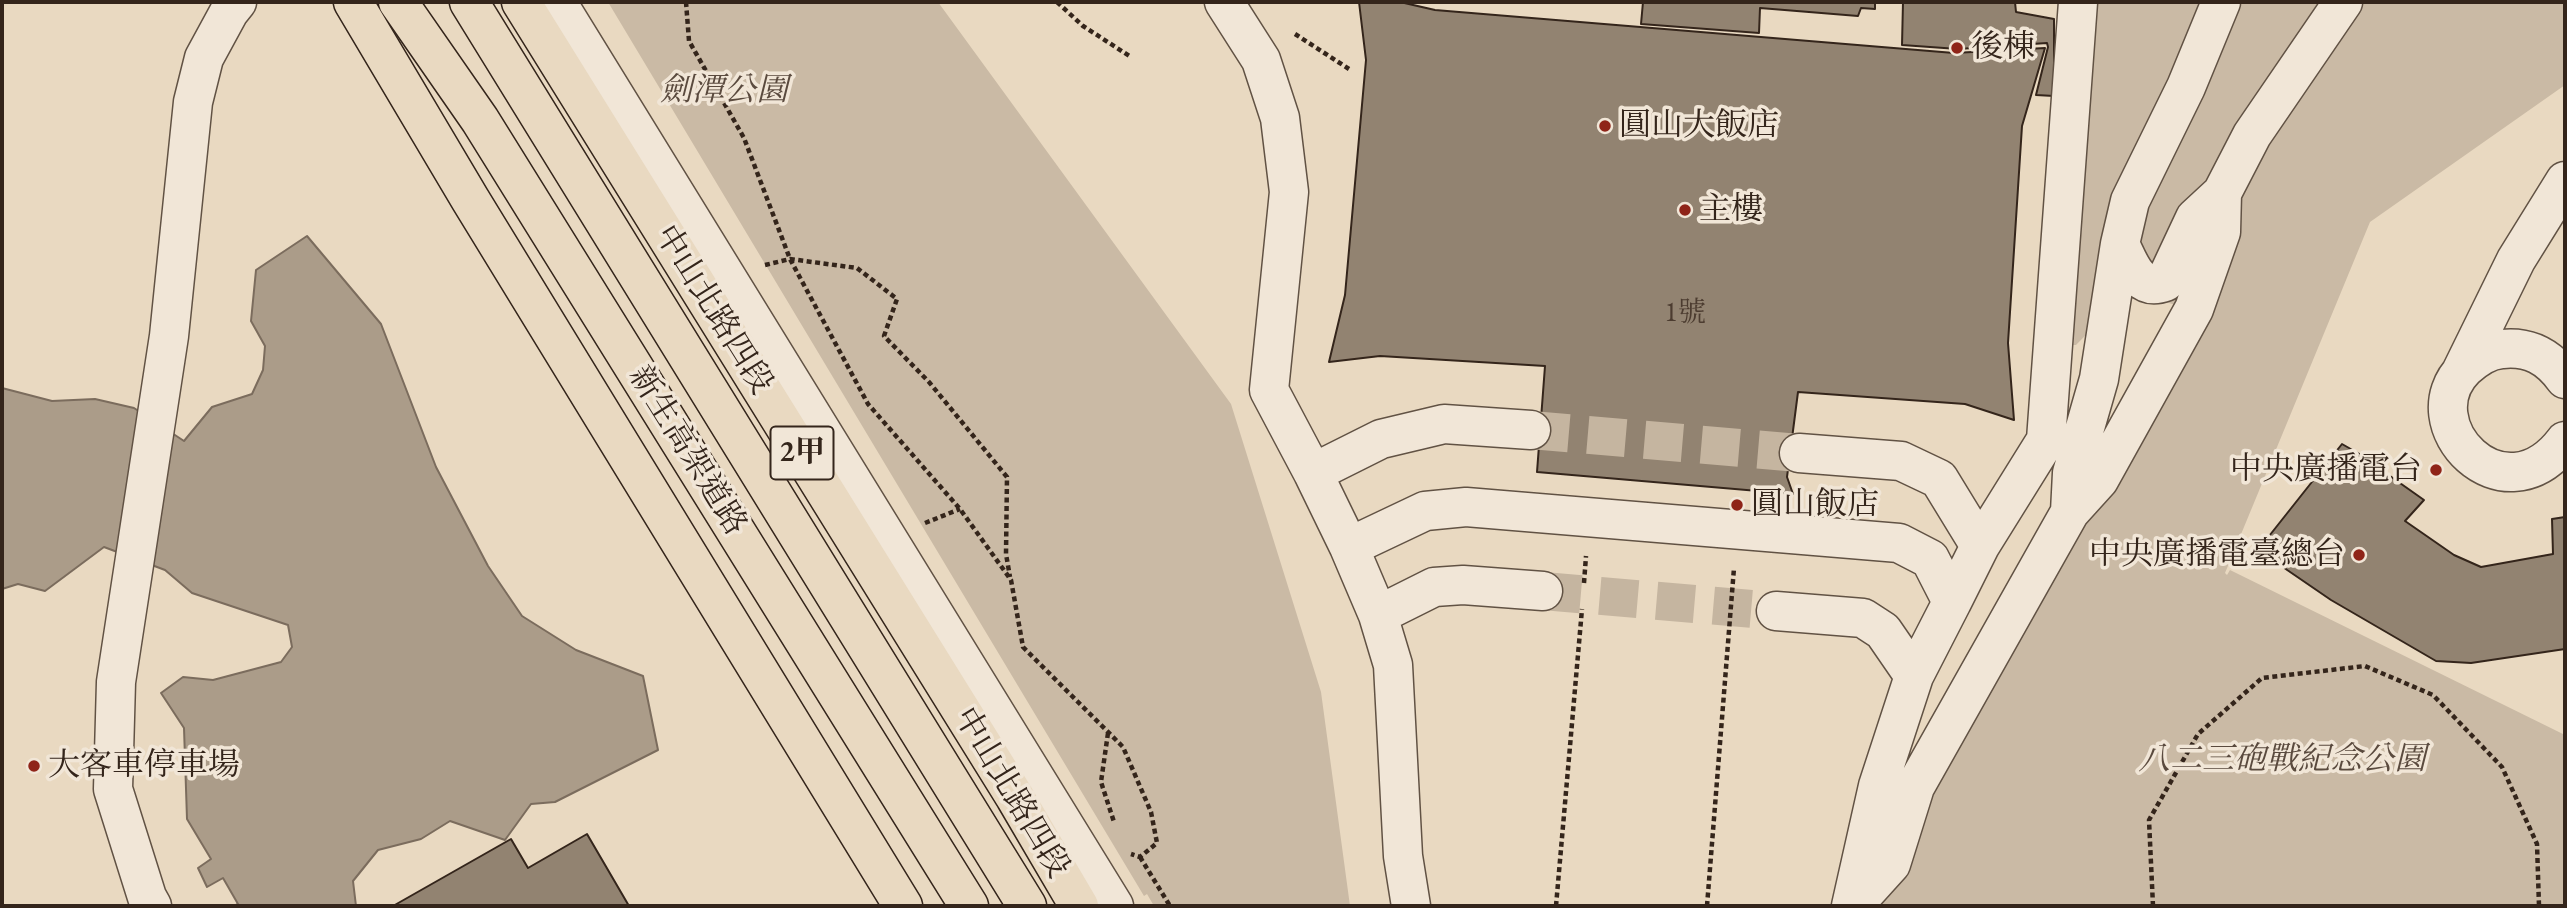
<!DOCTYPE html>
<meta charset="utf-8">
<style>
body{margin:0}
#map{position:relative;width:2567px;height:908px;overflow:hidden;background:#e9d9c1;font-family:"EB Garamond",serif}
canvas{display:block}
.frame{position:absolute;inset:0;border:4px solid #34251b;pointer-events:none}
</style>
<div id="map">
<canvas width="2567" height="908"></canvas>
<div class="frame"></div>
</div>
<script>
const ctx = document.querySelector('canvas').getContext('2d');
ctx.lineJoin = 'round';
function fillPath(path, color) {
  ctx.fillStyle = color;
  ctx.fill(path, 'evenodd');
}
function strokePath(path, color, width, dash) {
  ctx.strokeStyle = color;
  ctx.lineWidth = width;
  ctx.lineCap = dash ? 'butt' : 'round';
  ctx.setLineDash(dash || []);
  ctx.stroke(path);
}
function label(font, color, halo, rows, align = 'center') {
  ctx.font = font + ' "EB Garamond","Noto Serif TC",serif';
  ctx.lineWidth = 7;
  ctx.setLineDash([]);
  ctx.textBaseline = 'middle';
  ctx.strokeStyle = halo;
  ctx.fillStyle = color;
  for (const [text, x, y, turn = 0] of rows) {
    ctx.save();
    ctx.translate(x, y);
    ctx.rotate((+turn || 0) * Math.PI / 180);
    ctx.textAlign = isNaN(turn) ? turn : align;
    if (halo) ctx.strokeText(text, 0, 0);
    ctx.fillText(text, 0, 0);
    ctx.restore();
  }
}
const green = new Path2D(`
 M608,2h330l293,402 90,288 29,214h-196l-7,-12 -3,2z
 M2083,2h482v83l-195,137 -145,351 2,2 3,-5 335,165v171h-683l50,-162 246,-438 -48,-16 -54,55h-12z`);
const water = new Path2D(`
 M307,236l74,88 55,143 52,99 34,50 54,34 67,26 15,74 -103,52 -24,2 -26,36 -55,-19 -29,18 -43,11 -25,31 3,25h-122l4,-2 -15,-26 -16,9 -9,-19 13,-9 -24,-40 -3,-91 -23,-35 22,-16 30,3 68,-18 11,-15 -4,-22 -96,-32 -27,-23 -61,-23 -59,44 -27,-7 -16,5v-201l50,13 43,-2 39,9 50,33 28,-34 40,-13 11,-24 2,-24 -14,-25 5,-51z`);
const building = new Path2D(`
 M1359,2h41l35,8 519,43 91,-5 -23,78 -14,217 6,77 -49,-16 -167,-12 -11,85 6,17 -256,-22 8,-106 -165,-10 -51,6 16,-67 21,-235z
 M1643,2h232v7l-14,-1 -3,8 -98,-8 -1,25 -118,-9z
 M1903,2h112l1,10 38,7v77l-18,-1 12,-48 -1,-4 -89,6 -56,-4z
 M2342,444l35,20 -1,17 14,-5 34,24 -19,21 49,34 27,12 72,-13 -1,-35 13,-2v132l-94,14 -35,-2 -105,-61 -73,-50z
 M587,834l42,72h-236l118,-67 17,29z`);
const minorTunnel = new Path2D(`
 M1531,430l268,23
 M1543,591l233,20`);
const path = new Path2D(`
 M686,2l3,39 55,97 46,121 78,145 92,105 51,71 12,67 100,100 28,65 6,31 -17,14 -9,-3
 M1057,2l26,24 48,31
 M1295,34l54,35
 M765,265l25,-6 67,9 40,31 -13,37 45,46 78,95 -1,77 4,23
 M925,523l35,-14
 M1584,583l2,-27
 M1108,733l-7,49 13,40
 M1140,857l30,49
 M1556,906l26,-297
 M1707,906l27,-338
 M2153,906l-4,-86 49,-86 64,-56 103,-12 68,29 69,72 35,77 2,62`);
const minor = new Path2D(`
 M557,2l557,904
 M1224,2l37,58 19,58 9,74 -20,198 44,83 36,74
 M2120,244c10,20 18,48 45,38l30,-64 27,-25 30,-58 91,-133
 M2461,372l55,-112 49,-79
 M2565,379c-16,-22 -35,-33 -63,-30 -15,1 -26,9 -37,19 -56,55 38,155 100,73
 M1799,453l102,8 38,18 41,67 -28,56
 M1313,473l68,-34 63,-15 87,6
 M2070,512l29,-32 95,-171 27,-77 1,-39
 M1980,546l66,-106 32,-438
 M1776,611l87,7 20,13 31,45
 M1378,615l56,-28 29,-2 80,6
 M152,906l-5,-9 -34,-108 3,-107 53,-346 24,-234 11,-44 25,-46 8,-10
 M1411,906l-8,-50 -10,-191 -15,-50 -29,-68 76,-36 41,-4 433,36 31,16 22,43 -38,74 -36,110 -27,120
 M1853,906l38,-42 24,-77 155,-275 2,-39 27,-94 21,-135 10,-43 56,-114 35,-85`);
const major = new Path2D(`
 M353,2l117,197 433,707
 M521,2l494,795 64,109`);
const highway = new Path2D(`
 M398,2l82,118 489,786
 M469,2l558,904`);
const markers = [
 [1957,48,7,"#8f2418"],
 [1605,126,7,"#8f2418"],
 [1685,210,7,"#8f2418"],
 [2436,470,7,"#8f2418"],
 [1737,505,7,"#8f2418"],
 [2359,555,7,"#8f2418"],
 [34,766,7,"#8f2418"]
];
const numberNames = [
 ["1號",1685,313]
];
const shields = [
 [802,453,63]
];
const shieldNames = [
 ["2甲",802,453]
];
const poiNames = [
 ["後棟",1971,48],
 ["圓山大飯店",1619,126],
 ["主樓",1699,210],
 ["中央廣播電台",2422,470,"right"],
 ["圓山飯店",1751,505],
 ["中央廣播電臺總台",2345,555,"right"],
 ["大客車停車場",48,766]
];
const parkNames = [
 ["劍潭公園",724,91],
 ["八二三砲戰紀念公園",2282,760]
];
const streetNames = [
 ["中山北路四段",713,310,58],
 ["新生高架道路",687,451,58],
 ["中山北路四段",1011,793,59]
];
fillPath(green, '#cabaa5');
fillPath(water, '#ab9c89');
strokePath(water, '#7b6c5d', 2);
fillPath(building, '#928371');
strokePath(building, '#34251b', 2);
strokePath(minorTunnel, '#c5b5a0', 38, [38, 19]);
strokePath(minor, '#615244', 41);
strokePath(major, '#34251b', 41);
strokePath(highway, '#34251b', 41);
strokePath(path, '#34251b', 4.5, [5, 3.5]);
strokePath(minor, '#f1e6d7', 38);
strokePath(major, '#e9d9c1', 38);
strokePath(highway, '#e9d9c1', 38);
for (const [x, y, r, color] of markers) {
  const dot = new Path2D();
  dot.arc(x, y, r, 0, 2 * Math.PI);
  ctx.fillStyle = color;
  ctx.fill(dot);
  strokePath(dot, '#f1e6d7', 2.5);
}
label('28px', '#4c3c30', null, numberNames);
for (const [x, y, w] of shields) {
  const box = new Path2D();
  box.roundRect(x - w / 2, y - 26.5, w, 53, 5);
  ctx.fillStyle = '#f1e6d7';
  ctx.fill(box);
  strokePath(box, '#34251b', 2);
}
label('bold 30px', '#34251b', null, shieldNames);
label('32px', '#34251b', '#f1e6d7', poiNames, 'left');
label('italic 32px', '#5a4a3e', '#f1e6d7', parkNames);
label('32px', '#34251b', '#f1e6d7', streetNames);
</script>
